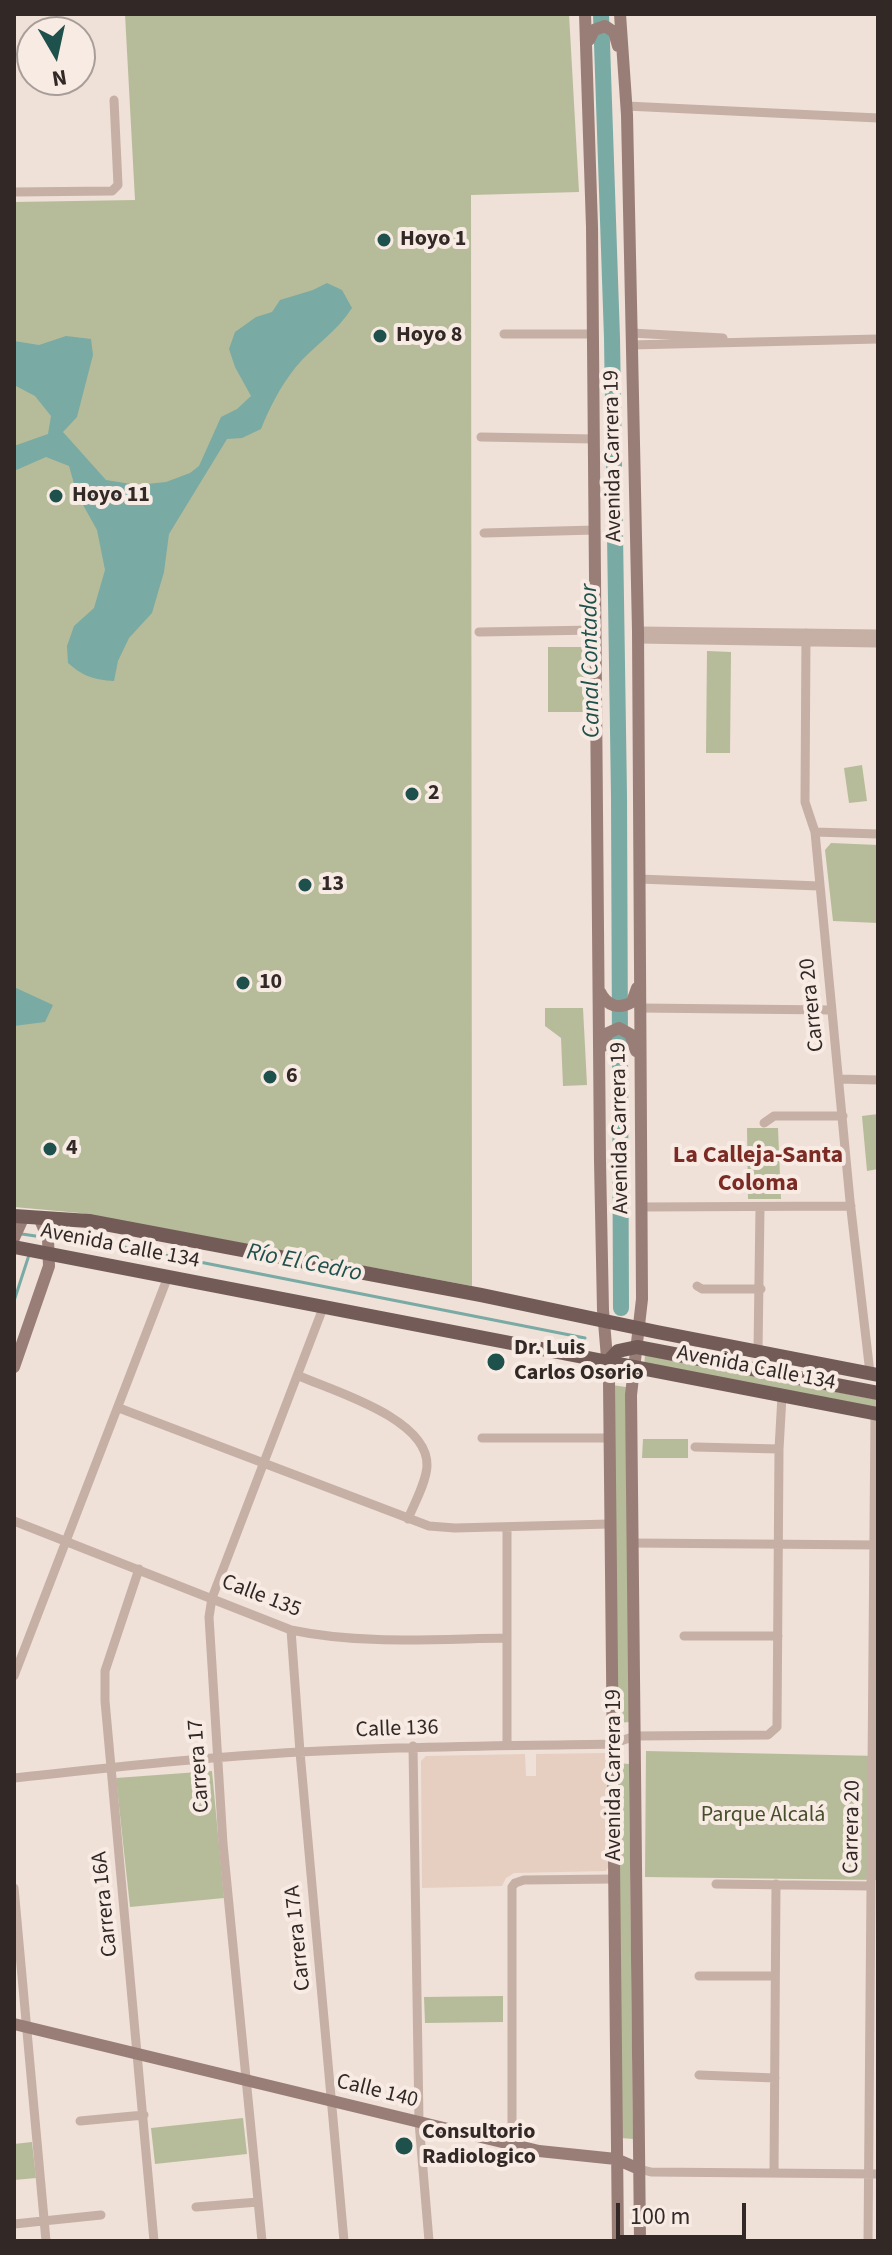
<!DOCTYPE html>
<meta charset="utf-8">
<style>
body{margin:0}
#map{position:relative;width:892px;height:2255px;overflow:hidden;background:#efe0d8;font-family:"Source Sans 3",sans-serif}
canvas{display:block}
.frame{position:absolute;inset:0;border:16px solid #322826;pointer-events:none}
.north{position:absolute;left:16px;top:16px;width:80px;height:80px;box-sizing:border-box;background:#f7ebe4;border:2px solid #a89d98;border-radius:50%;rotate:171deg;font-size:22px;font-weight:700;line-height:32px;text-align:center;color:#322826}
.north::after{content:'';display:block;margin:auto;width:28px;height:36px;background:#1e504c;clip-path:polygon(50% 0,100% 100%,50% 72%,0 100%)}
.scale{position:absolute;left:616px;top:2203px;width:130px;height:36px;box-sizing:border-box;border:4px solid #322826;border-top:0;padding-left:10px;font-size:24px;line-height:28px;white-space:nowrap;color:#322826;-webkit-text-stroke:6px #f7ebe4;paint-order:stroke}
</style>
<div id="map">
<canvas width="892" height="2255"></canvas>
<div class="frame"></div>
<div class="north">N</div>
<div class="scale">100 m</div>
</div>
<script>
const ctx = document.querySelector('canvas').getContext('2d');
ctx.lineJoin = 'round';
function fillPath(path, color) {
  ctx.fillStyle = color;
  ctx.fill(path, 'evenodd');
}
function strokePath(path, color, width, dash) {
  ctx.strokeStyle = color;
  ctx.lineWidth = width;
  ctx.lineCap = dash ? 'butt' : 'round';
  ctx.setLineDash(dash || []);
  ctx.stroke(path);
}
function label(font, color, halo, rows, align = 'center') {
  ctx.font = font + ' "Source Sans 3",sans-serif';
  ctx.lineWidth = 8;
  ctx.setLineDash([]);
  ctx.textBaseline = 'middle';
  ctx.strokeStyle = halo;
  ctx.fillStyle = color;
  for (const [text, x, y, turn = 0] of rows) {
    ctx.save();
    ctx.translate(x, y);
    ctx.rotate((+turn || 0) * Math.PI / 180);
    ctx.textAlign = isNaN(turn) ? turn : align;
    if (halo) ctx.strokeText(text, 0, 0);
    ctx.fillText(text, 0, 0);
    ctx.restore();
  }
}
const green = new Path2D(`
 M125,14h444l10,178 -108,3 1,1091 -392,-73 -66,-6v-1005l121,-2z
 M548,647h40v65h-40z
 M707,651l24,1 -1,101h-24z
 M862,765l5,36 -18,2 -5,-35z
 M831,843l47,2v78l-45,-2 -8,-71z
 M545,1008h38l4,77 -24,1 -2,-48 -16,-12z
 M878,1114v55l-11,2 -5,-55z
 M747,1128h31l3,71h-33z
 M645,1355l233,45v11l-234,-44z
 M612,1385l14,2 4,335 -13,1z
 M643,1439h45v19h-46z
 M646,1751l232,5v124l-233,-3z
 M618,1763l11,1 4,375 -12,-1z
 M212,1771l12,127 -94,9 -14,-129z
 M503,1996v26l-78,1 -1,-26z
 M243,2118l4,36 -92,10 -4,-36z
 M32,2142l4,36 -22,2v-36z`);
const plaza = new Path2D(`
 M605,1753l3,3 1,110 -3,5 -92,2 -8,5 -4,8 -80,2 -1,-127 5,-5 99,-2 1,22h10v-22z`);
const water = new Path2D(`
 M327,283l15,7 10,18c-15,24 -39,38 -57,60 -15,19 -25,39 -34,61l-19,9 -15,1 -58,95 -5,38 -12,41 -23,25 -11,23 -4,20c-20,-1 -31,-5 -46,-18l-1,-17 7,-20 20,-18 11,-38 -8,-40 -20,-36 -8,-28 -23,-9 -32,14v-25l34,-12 3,-18 -16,-20 -21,-11v-44l25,4 27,-9 25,3 2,16 -16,62 -14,15 43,48 31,5 29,-3 24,-9 9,-7 22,-49 16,-8 14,-13 -16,-29 -6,-18 6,-17 21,-15 16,-5 8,-12 33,-10z
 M14,987l39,18 -8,17 -31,4z`);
const stream = new Path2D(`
 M22,1234l20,3
 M50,1237l38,3 497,98
 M14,1301l15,-46`);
const river = new Path2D(`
 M601,14l11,324 7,457 2,513`);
const street = new Path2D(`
 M626,106l252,12
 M14,192l98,-1 6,-6 -4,-85
 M631,333l92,5
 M504,334h89
 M631,345l247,-6
 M481,437l113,2
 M484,533l111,-3
 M638,631l240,3
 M479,632l117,-2
 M806,633l-1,169 10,30 35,369 20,172
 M638,639l240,4
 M815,832l63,2
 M639,879l180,7
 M639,1008l193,2
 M839,1079l39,1
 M764,1123l10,-7h69
 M642,1207l209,-1
 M697,1286l5,3h59
 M758,1350l2,-142
 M299,1376c35,15 130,43 128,90 -1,17 -13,38 -19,53
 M119,1408l310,118 26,2 154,-4
 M482,1438h127
 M695,1447l84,2
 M14,1521l277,109c71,15 145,9 216,8
 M633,1543l244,2
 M139,1569l-34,102v30l49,540
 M291,1630l9,122 44,489
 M684,1636h94
 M14,1676l153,-397
 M507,1745v-218
 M413,1746l6,376 10,119
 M14,1778c95,-10 191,-21 286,-26 104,-6 208,-6 312,-8l23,-8 133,-1 9,-8 2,-278 3,-53
 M716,1884l154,2
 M14,1888l32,353
 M699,1976h76
 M699,2075l76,3
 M80,2121l64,-6
 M512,2145v-258l3,-4 9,-3 90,-1
 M639,2169l12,3 227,2
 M774,2173l2,-289
 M196,2207l62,-5
 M14,2224l87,-9
 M262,2241l-39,-397 -14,-227 3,-19 111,-290
 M868,2241l7,-827`);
const secondary = new Path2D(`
 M585,14l7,213 8,934 3,149 6,72 9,859
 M620,14l7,101 11,516 4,668 -11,96 9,846
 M589,40l5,-10 11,-4 9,6 4,14
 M600,992c7,14 19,18 32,10l5,-14
 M603,1046l5,-13 11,-5 11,6 6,17
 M14,1238l10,-22
 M14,1367l35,-101 -1,-27 -9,-22
 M14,2024l525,127 77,8 23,10`);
const primary = new Path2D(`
 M14,1216l75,5 392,74 176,37 221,43
 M14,1247l864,167
 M607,1363l11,-12 19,-4 241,46`);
const markers = [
 [384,240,8,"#1e504c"],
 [380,336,8,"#1e504c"],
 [56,496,8,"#1e504c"],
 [412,794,8,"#1e504c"],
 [305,885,8,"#1e504c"],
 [243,983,8,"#1e504c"],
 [270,1077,8,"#1e504c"],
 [50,1149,8,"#1e504c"],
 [496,1362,10,"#1e504c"],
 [404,2146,10,"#1e504c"]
];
const poiNames = [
 ["Hoyo 1",400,240],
 ["Hoyo 8",396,336],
 ["Hoyo 11",72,496],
 ["2",428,794],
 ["13",321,885],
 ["10",259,983],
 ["6",286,1077],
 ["4",66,1149],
 ["Dr. Luis",514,1349],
 ["Carlos Osorio",514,1374],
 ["Consultorio",422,2133],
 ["Radiologico",422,2158]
];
const streetNames = [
 ["Avenida Carrera 19",614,456,-91],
 ["Carrera 20",813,1005,-96],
 ["Avenida Carrera 19",621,1128,-91],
 ["Avenida Calle 134",120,1247,11],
 ["Avenida Calle 134",756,1369,11],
 ["Calle 135",261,1597,21],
 ["Calle 136",397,1730,-2],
 ["Carrera 17",200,1766,-94],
 ["Avenida Carrera 19",615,1775,-90],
 ["Carrera 20",853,1827,-89],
 ["Carrera 16A",106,1904,-96],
 ["Carrera 17A",299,1938,-96],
 ["Calle 140",377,2092,14]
];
const parkNames = [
 ["Parque Alcalá",763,1816]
];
const waterNames = [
 ["Canal Contador",592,661,-91],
 ["Río El Cedro",304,1264,11]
];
const neighbourhoodNames = [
 ["La Calleja-Santa",758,1157],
 ["Coloma",758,1185]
];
fillPath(green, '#b6bc99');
fillPath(plaza, '#e6cfc0');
fillPath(water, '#79aaa4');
strokePath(stream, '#79aaa4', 3);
strokePath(river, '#79aaa4', 16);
strokePath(street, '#c6afa5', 9);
strokePath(secondary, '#997e77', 12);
strokePath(primary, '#735c58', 14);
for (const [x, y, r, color] of markers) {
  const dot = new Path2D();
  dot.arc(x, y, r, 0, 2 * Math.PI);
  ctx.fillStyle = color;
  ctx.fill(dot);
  strokePath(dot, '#f7ebe4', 3);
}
label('bold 22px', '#322826', '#f7ebe4', poiNames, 'left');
label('22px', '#322826', '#f7ebe4', streetNames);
label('22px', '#474e2b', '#f7ebe4', parkNames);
label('italic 24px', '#1e504c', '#f7ebe4', waterNames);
label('bold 24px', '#7b2b24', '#f7ebe4', neighbourhoodNames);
</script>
